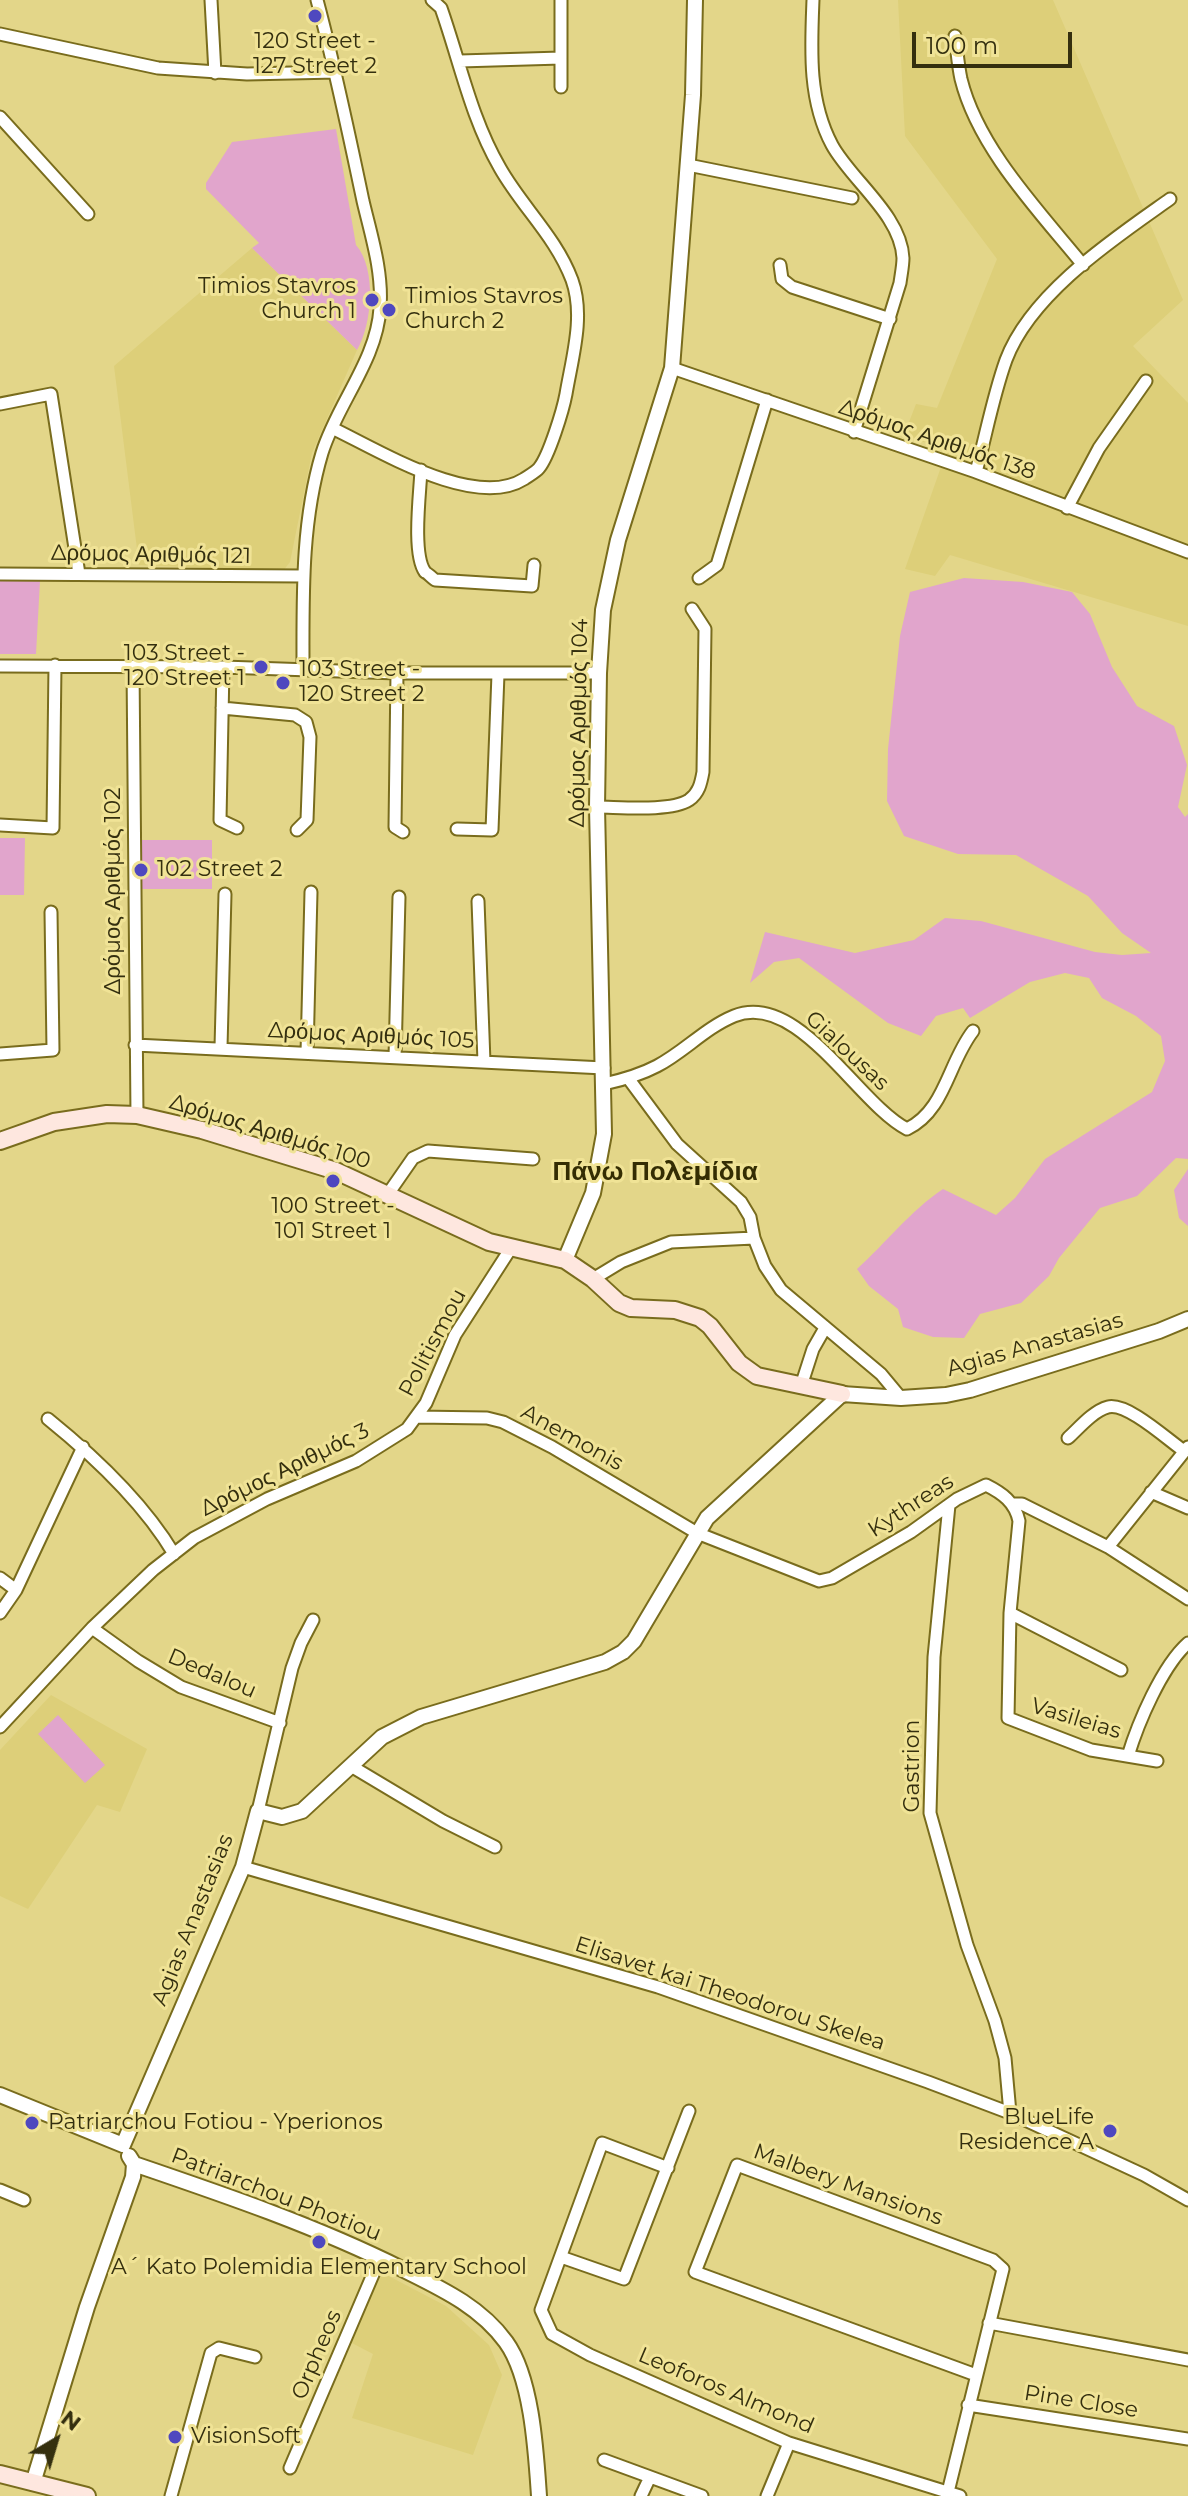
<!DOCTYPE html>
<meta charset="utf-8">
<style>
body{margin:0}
#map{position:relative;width:1188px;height:2496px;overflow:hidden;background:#e3d689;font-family:Montserrat,sans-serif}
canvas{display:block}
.north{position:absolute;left:16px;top:2400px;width:80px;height:80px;-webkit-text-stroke:6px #f0e396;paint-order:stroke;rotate:38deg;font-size:22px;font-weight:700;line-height:32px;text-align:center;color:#342f0f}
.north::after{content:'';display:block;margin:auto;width:28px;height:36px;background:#342f0f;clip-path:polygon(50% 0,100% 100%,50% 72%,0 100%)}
.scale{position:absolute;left:912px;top:32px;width:160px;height:36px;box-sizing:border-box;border:4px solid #342f0f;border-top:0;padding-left:10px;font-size:24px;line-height:28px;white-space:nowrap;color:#342f0f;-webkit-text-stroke:6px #f0e396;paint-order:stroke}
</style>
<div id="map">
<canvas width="1188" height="2496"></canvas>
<div class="north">N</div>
<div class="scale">100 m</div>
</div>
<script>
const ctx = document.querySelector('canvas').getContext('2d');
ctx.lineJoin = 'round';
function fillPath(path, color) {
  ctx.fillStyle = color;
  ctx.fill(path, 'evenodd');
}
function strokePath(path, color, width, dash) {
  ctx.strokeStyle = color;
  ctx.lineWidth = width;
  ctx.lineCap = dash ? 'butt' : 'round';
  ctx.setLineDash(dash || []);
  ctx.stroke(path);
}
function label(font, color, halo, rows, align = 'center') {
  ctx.font = font + ' Montserrat,sans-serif';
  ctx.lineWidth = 6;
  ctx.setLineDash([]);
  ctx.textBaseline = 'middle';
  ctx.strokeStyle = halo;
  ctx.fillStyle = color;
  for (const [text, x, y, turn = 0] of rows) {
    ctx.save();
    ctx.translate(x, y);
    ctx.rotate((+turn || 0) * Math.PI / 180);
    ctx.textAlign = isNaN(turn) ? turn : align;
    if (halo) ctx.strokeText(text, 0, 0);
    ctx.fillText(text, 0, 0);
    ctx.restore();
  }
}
const built = new Path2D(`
 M898,0h155l130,300 -50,46 55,57v223l-238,-71 -15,21 -30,-7 42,-119 -43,-15 12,-31 21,4 60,-149 -92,-123z
 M252,248l105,102 -45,103 -22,109 -7,9 -144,-6 -25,-199z
 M51,1695l96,54 -27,63 -23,-7 -69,104 -28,-13v-146z
 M381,2272l65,34 43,39 13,30 -29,80 -121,-37 21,-64 -25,-13z`);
const green = new Path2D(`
 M336,129l20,116c21,24 16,80 1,105l-105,-102 7,-5 -53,-54v-6l26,-41z
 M964,578l59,4 49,10 18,22 22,53 25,39 37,20 13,39 -9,42 7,10 3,-3v345l-12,-1 -39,38 -37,12 -41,50 -10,18 -28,27 -41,11 -16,24 -31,-1 -30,-10 -5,-18 -29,-23 -12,-17c29,-26 53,-58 86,-80l53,26 19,-17 30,-39 107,-67 13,-31 -4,-25 -25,-20 -34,-18 -13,-20 -24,-5 -35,9 -60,36 -7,-10 -27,8 -15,20 -33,-13 -89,-65 -25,4 -24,21 15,-51 90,21 59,-13 31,-22 36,3 114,31 27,3 29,-2 -29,-20 -34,-37 -72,-41 -58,-1 -54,-18 -17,-35 1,-52 12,-113 10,-44z
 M0,581h40l-4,73h-36z
 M0,838h25l-1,57h-24z
 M142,840h70v49h-70z
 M1188,1169v57l-9,-8 -5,-28z
 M58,1715l47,50 -20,18 -47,-49z`);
const minor = new Path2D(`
 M211,0l4,73
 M561,0v87
 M813,0c-2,49 -5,100 19,145 19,35 69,70 71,113 0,8 -2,17 -3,25l-46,149
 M0,34l158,34 89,6 89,-2
 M955,36c2,14 3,29 6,43 17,69 78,132 122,186
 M460,61l101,-3
 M0,117l88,97
 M688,165l164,33
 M780,265l2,14 10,8 98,32
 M672,368l304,104 212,80
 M0,404l51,-10 28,180
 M332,428c48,23 143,82 192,51 4,-3 12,-7 15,-11 10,-12 24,-58 27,-74 6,-36 19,-78 6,-114 -16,-43 -50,-73 -72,-112 -29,-50 -40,-106 -59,-160l-9,-8
 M421,470c-1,23 -9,84 4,102 1,0 10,8 10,8l97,6 2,-21
 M976,472c10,-37 17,-76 30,-112 25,-67 109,-122 164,-161
 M1067,508l32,-60 47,-67
 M0,574l303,2
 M699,578l18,-13 50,-165
 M0,666l223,1 174,6h202
 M133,666l4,449
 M223,667l-3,153 17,8
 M303,670c0,-73 -2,-147 19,-217 15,-49 55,-93 58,-145 3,-36 -9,-73 -17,-107 -14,-67 -28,-134 -46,-201
 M397,673l-2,154 8,5
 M222,708l73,7 11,7 4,15 -3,83 -10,10
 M597,807c22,0 74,5 92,-7 10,-7 12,-17 14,-28l2,-143 -13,-20
 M0,825l53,3 2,-163
 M457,829l35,1 6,-156
 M478,901l6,161
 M135,1045l469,23
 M221,1047l4,-153
 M307,1053l4,-161
 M0,1054l53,-4 -2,-138
 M395,1057l4,-160
 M628,1078l49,66 64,58 9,15 4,21 11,28 16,24 100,84 20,24
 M604,1084c18,-4 36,-9 53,-18 27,-14 48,-38 77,-50 64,-26 124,88 173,113 38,-18 41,-66 66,-98
 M388,1194l25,-36 15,-7 105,8
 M593,1279l28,-17 50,-20 83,-4
 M801,1386l12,-37 12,-21
 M416,1417l71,1 16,4 49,25 145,86 122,48 13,-3 79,-46 46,-33 29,-14c16,8 29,17 33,36l-9,92 -2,105 83,32 66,11
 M48,1419c47,38 95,83 126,135
 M1068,1438c11,-10 25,-27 40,-31 19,-5 60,33 76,44
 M1151,1492l37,16
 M1012,1504h10l86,43 80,52
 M949,1505l-15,152 -4,156 37,132 28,76 10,37 5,55
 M1108,1547l80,-100
 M0,1578l16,12
 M0,1613l16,-23 67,-143
 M1010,1613l111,57
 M92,1628l46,33 43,26 99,36
 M0,1727l92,-99 61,-58 41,-32 73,-39 89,-38 51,-32 19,-26 29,-68 56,-87
 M1128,1756c10,-33 34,-90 60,-113
 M351,1766l92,55 52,26
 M258,1811l34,-143 9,-25 12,-23
 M243,1867l415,120 270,95 82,31 134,62 44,25
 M668,2168l-66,-25 -61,167 11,24 38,21 199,88 171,53
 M0,2190l24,10
 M561,2257l63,22 65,-168
 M989,2323l199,37
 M968,2405l220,34
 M604,2460l98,36
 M290,2468l90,-210
 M948,2492l55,-223 -10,-9 -256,-95 -42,107 281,103
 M171,2496l40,-143 8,-5 36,9
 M641,2496l9,-19
 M767,2496l22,-53`);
const tertiary = new Path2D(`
 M565,1260l28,-67 11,-59 -7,-327 2,-134 4,-63 15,-70 54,-172 21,-273 2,-95
 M0,2095l123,50
 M123,2145l120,-278 15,-56 24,6 20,-6 80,-74 39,-20 184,-55 18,-10 11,-11 73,-123 135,-124 59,4 45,-3 24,-5 189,-59 29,-12
 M134,2164c91,31 182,62 268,105 38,19 78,37 104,73 26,36 30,110 33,154
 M33,2483l54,-176 46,-130 1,-13 -5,-8`);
const secondary = new Path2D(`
 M0,1141l54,-19 53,-8 30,1 65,15 134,41 153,71 76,18 28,19 26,24 12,5 44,2 25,8 10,8 29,37 18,13 85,18
 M0,2474l87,22`);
const markers = [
 [315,16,8,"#4f48bf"],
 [372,300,8,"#4f48bf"],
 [389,310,8,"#4f48bf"],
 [261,667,8,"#4f48bf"],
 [283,683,8,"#4f48bf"],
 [141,870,8,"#4f48bf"],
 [333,1181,8,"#4f48bf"],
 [32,2123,8,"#4f48bf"],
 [1110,2131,8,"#4f48bf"],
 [319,2242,8,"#4f48bf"],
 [175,2437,8,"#4f48bf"]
];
const poiNames = [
 ["120 Street -",315,42,"center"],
 ["127 Street 2",315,67,"center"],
 ["Timios Stavros",356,287,"right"],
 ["Church 1",356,312,"right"],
 ["Timios Stavros",405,297],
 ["Church 2",405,322],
 ["103 Street -",245,654,"right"],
 ["120 Street 1",245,679,"right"],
 ["103 Street -",299,670],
 ["120 Street 2",299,695],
 ["102 Street 2",157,870],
 ["100 Street -",333,1207,"center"],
 ["101 Street 1",333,1232,"center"],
 ["BlueLife",1094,2118,"right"],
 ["Residence A",1094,2143,"right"],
 ["Patriarchou Fotiou - Yperionos",48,2123],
 ["A´ Kato Polemidia Elementary School",319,2268,"center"],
 ["VisionSoft",191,2437]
];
const streetNames = [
 ["Δρόμος Αριθμός 138",937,440,19],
 ["Δρόμος Αριθμός 121",151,555,1],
 ["Δρόμος Αριθμός 104",579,723,-89],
 ["Δρόμος Αριθμός 102",114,891,-90],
 ["Δρόμος Αριθμός 105",371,1036,3],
 ["Gialousas",847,1051,43],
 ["Δρόμος Αριθμός 100",270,1132,17],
 ["Politismou",433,1343,-62],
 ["Agias Anastasias",1035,1345,-16],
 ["Anemonis",572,1438,29],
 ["Δρόμος Αριθμός 3",285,1470,-26],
 ["Kythreas",911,1506,-33],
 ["Dedalou",212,1674,23],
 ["Vasileias",1076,1719,17],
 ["Gastrion",913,1766,-90],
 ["Agias Anastasias",193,1920,-68],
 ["Elisavet kai Theodorou Skelea",730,1994,18],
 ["Malbery Mansions",848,2185,20],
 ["Patriarchou Photiou",276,2195,21],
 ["Orpheos",317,2355,-67],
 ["Leoforos Almond",726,2391,23],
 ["Pine Close",1081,2402,9]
];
const quarterNames = [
 ["Πάνω Πολεμίδια",655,1172]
];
fillPath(built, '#ddcf79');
fillPath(green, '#e1a5cc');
strokePath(minor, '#796c1d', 15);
strokePath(tertiary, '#796c1d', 18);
strokePath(secondary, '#796c1d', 20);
strokePath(minor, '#fff', 11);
strokePath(tertiary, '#fff', 14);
strokePath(secondary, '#fee7df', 16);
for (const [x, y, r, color] of markers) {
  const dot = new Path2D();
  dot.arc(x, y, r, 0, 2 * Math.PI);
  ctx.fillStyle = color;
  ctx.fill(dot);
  strokePath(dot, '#f0e396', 3);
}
label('22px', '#342f0f', '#f0e396', poiNames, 'left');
label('22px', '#342f0f', '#f0e396', streetNames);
label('bold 26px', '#342d03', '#f0e396', quarterNames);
</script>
